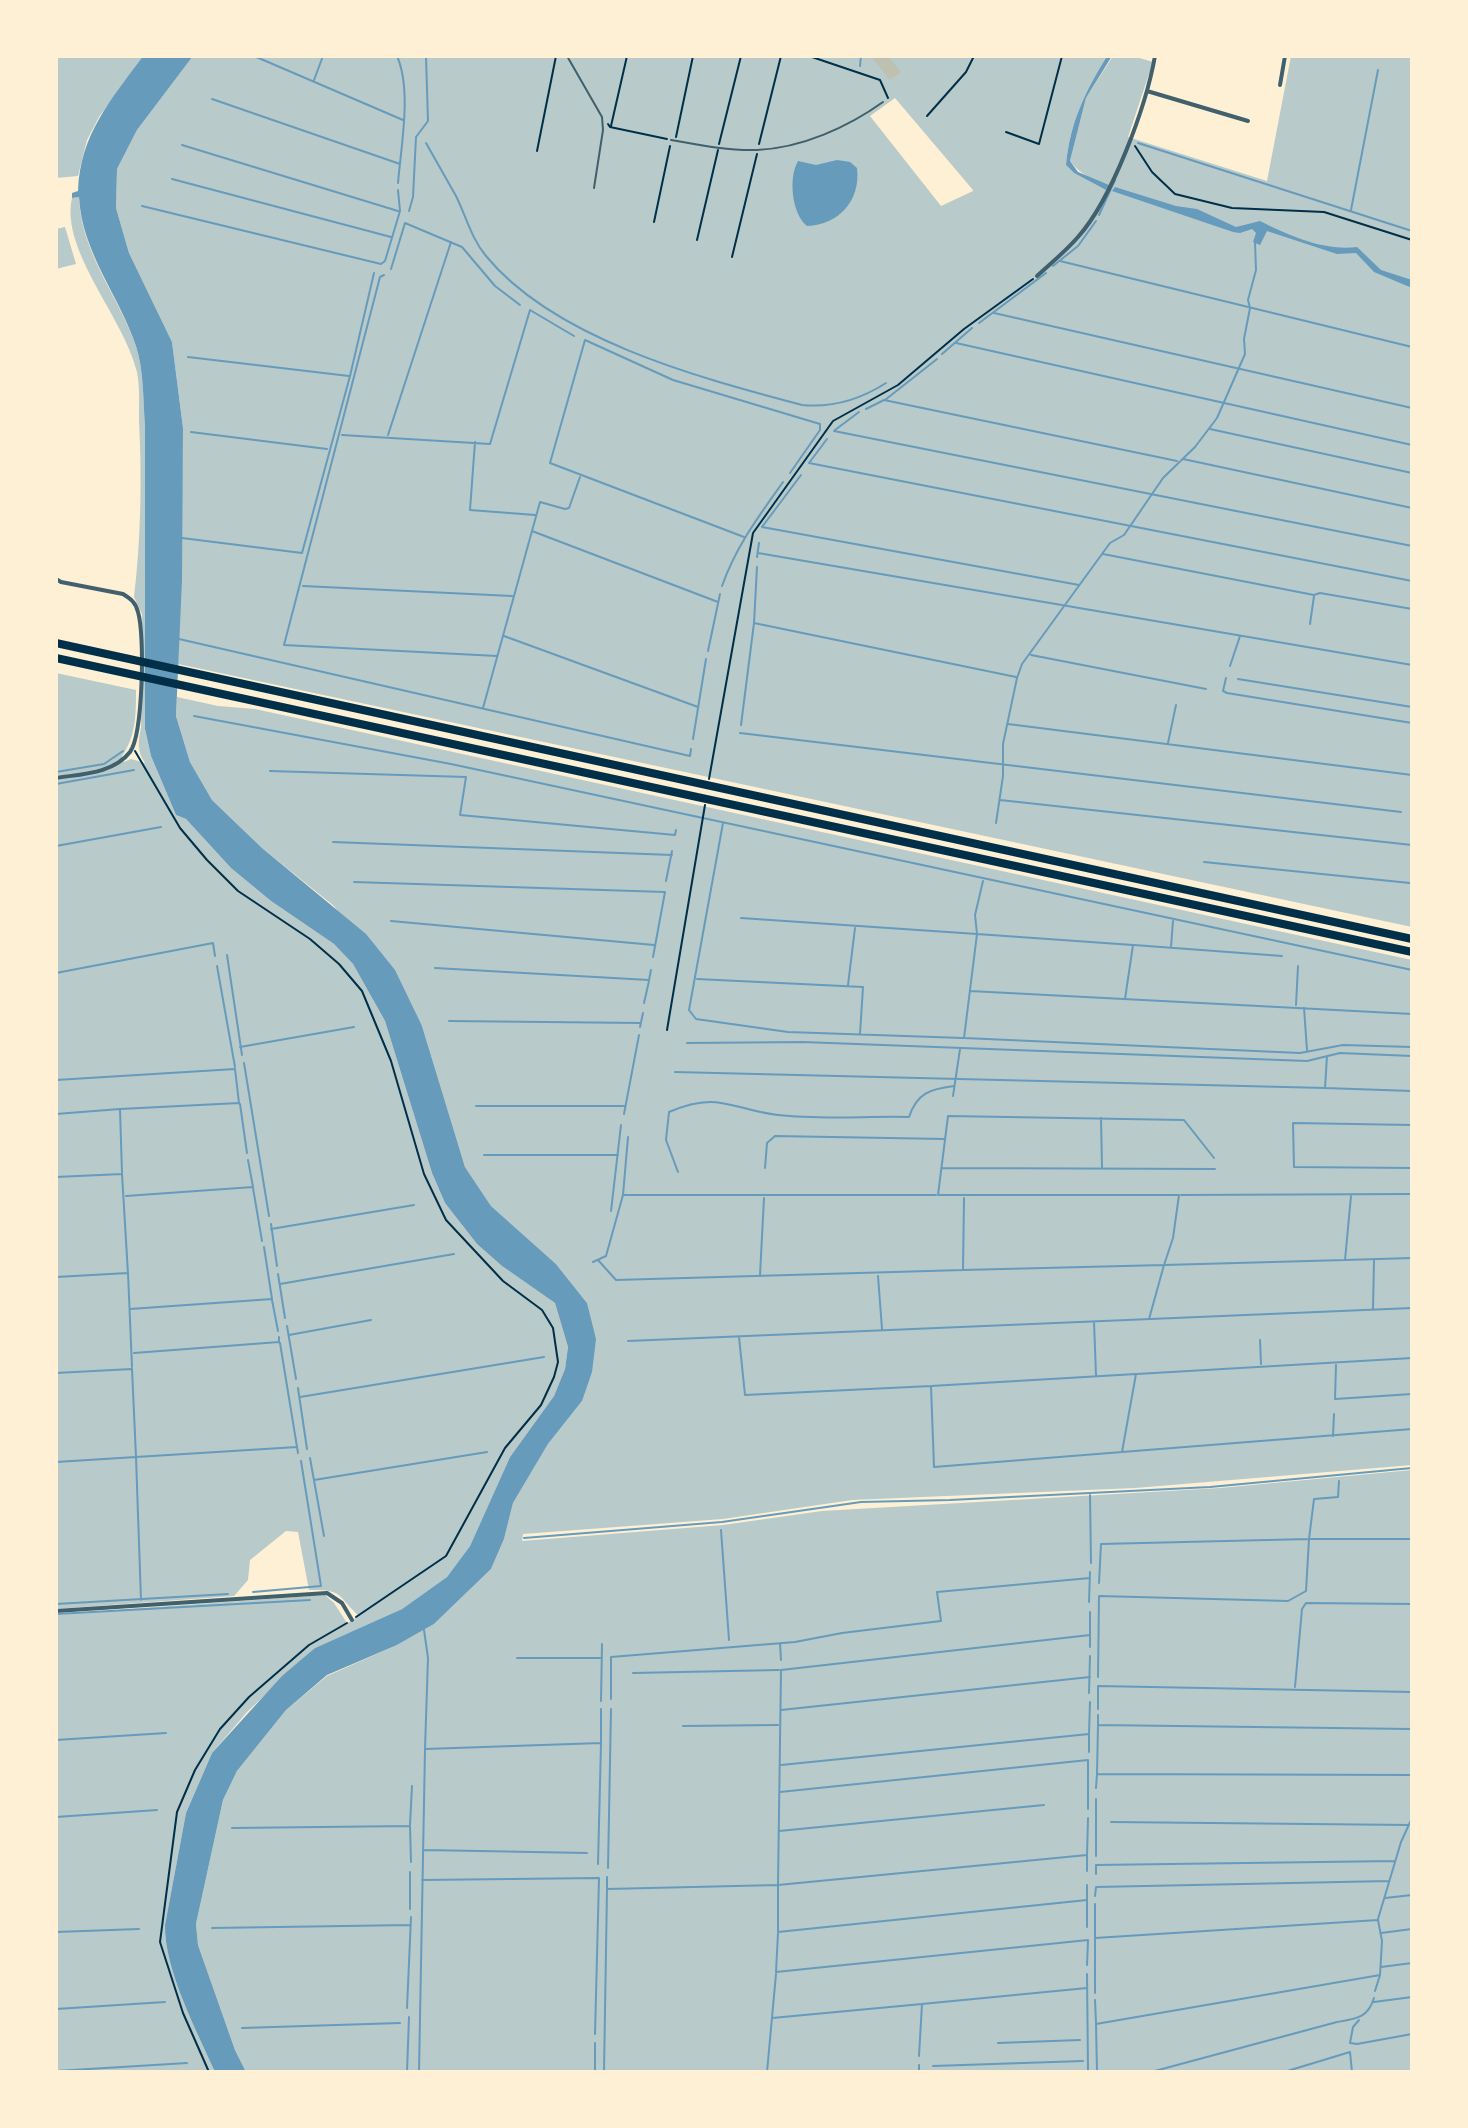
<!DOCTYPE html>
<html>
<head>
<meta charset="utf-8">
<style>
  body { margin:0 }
  #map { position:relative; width:1468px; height:2128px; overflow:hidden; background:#fdf0d5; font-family:"Fira Sans Condensed",sans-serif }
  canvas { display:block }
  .frame { position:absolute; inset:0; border:58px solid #fdf0d5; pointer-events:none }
</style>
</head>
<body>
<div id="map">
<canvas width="1468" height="2128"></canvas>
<div class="frame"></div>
</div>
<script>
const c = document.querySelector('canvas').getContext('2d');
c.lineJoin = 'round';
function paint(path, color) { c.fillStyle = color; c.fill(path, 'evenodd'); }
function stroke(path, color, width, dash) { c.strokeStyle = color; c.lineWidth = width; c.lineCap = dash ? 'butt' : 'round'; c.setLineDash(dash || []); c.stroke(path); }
const green = new Path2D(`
  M56 56H143L99 117 87 140 78 176 56 178Z
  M193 56H1107C1085 92 1070 122 1066 165L1074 173 1106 190C1094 178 1080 175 1070 161L1086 98 1113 56H1133L1153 62 1128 137 1267 181 1291 56H1412V927L178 664 183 428 172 342 129 253 116 208 117 169 137 130ZM895 98 973 190V191L941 206 870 116Z
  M79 197C81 253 118 295 136 346 144 371 143 400 145 426V729L151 756 176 815 186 819 231 868 271 901 334 944 353 964 385 1021 432 1173 445 1203 477 1244 502 1266 555 1303 568 1347 565 1369 554 1396 510 1457 470 1546 447 1577 402 1609 315 1648 247 1712 212 1753 186 1813 165 1925C164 1969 197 2032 215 2072H56V1614L325 1595 334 1603 347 1623 359 1616C337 1596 344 1589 309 1590L298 1532 286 1531 250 1560 248 1580 234 1596 56 1609V673L136 690C136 714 136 736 122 756L124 762 131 759 145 763C137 752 138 741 141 728L142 614 134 597C141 539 142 479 139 420 139 405 140 387 137 372 124 317 60 251 72 198Z
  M65 227 76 264 56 269V229Z
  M177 697 218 706 255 709 1412 960V1465L1135 1488 852 1500 723 1519 523 1534 522 1541 723 1525 822 1511 1220 1488 1412 1470V2072H246L235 2050 198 1945 196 1924 223 1800 237 1771 286 1710 327 1676 397 1645 434 1624 491 1569 504 1539 513 1503 548 1444 582 1401 587 1303 556 1264 491 1206 465 1167 422 1026 334 906 262 848 212 800 190 762 176 716Z`);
const water = new Path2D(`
  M143 56H193L137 130 117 169 116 208 129 253 172 342 183 428 182 580 176 716 190 762 212 800 262 848 366 934 395 970 422 1026 465 1167 491 1206 556 1264 587 1303 596 1339 592 1372 582 1401 548 1444 513 1503 504 1539 491 1569 434 1624 397 1645 327 1675 286 1710 237 1771 223 1800 196 1924 198 1945 235 2050 246 2072H215C197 2032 164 1969 165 1925L186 1813 212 1753 282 1676 315 1648 402 1609 447 1577 470 1546 510 1457 554 1396 565 1369 568 1347 555 1303 502 1266 477 1244 445 1203 432 1173 385 1021 353 964 334 944 271 901 231 868 186 819 176 815 151 756 145 729V426C143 400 144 371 136 346 119 295 82 253 79 197L72 198V193L78 191C80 134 111 100 143 56Z
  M1107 56H1112L1086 98 1070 161 1078 172 1109 185 1106 190 1074 173 1066 165C1070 122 1085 92 1107 56Z
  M837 160 850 162 857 168C861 200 839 225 807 226 792 214 788 178 798 161L816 165Z
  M1115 187 1176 206 1197 209 1236 227 1260 221C1290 236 1323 251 1357 247L1381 270 1412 280V288L1374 272 1356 253 1337 254 1267 231 1260 245 1253 242 1256 233 1252 229 1240 233 1233 232 1112 191Z`);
const stream = new Path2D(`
  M254 56 403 120
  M397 56C412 90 401 146 398 183
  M860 66 861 56
  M314 80 323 56
  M212 99 400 164
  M426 143C436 161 446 178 456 196 466 216 471 238 486 256 555 340 701 378 802 405 833 408 861 399 886 383
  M1138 143 1412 231
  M182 145 398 211
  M172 179 391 237
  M142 206 381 264 385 261 400 211 398 190
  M1351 210 1378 70
  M409 211 413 197 416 137 428 121 426 56
  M1099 215 1115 180
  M1060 261 1412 347
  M1053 266 1078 246 1096 221
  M391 269 405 223 462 247 495 286 520 305
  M384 275 380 277 284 645 497 656
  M994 313 1412 408
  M979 323 1046 273
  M956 343 1412 445
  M942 354 972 328
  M188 357 349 376
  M885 400 937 359
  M866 409 884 400 1177 461
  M1210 429 1412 473
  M835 430 859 412
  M834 431 1412 546
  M191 432 327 449
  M342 435 490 444 530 310 574 336
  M388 435 451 242
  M827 439 809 463 1412 581
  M475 442 470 510 535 515
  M1183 459 1412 508
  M801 475 762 527 1079 585
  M532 531 718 602
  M744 537 550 463 585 340 673 380 820 424V430L790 473
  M182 538 302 553 350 376 374 273
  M758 553 1412 665
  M1103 554 1314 595 1320 593 1412 609
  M757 557 759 543
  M303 586 512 596
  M722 586C736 546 759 516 783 482
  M754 623 1016 677
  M1310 624 1314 596
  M504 636 698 707
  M179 639 690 756 691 749
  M708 651 720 594
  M1031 655 1206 689
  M1230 666 1240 636
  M1226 678 1223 691 1227 693 1412 723
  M1238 679 1412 707
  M483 708 540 502 565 509 569 508 580 477
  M194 716 451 764 1412 970
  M1008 724 1412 775
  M741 725 754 623 757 567
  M740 733 1401 812
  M693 739 706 659
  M1168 743 1176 705
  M270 771 466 777 460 815 675 835 676 830
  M56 772 104 764 123 751
  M56 784 134 770
  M1000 800 1412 845
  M723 823 689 1010 696 1019 788 1032 963 1038
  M996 823 1003 776V744L1017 678 1022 664 1110 543 1124 535 1163 478 1195 447 1217 418 1245 354 1244 339 1250 308 1248 300 1256 270 1255 242
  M333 842 672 855
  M56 846 161 827
  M1204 862 1410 883
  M666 881 672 851
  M983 881 975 915 977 934 1133 945 1125 999
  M354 882 665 892 653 957
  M741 918 977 934 964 1038 1300 1053 1343 1045 1412 1047
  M391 921 654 945
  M1134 945 1282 956
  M1171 947 1173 921
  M227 955 242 1055
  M217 966 235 1067
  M435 968 649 980 651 970
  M56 973 213 943 215 956
  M697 979 863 987 860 1034
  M848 985 855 928
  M970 991 1412 1014
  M644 1003 649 981
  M1296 1005 1298 966
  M1304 1008 1307 1050
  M449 1021 641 1023
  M640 1027 643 1013
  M687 1043 803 1042 1307 1061 1340 1053 1412 1056
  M240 1047 354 1027
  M1327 1056 1325 1088 1412 1091
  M244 1063 269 1216
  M675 1072 1325 1088
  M56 1080 235 1069 239 1103 120 1109
  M953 1096 960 1049
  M240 1104 247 1153
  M476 1106H625
  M56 1114 120 1109 122 1173
  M624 1114 639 1035
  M1101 1118 1102 1167
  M1412 1125 1293 1123 1294 1167 1412 1168
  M484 1155H618
  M1214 1158 1184 1120 948 1116 938 1195H1179L1173 1238 1164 1265 1345 1260
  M765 1168 767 1143 775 1136 945 1139
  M942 1168 1215 1169
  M678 1172 666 1140 669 1112C719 1090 732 1110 778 1115 821 1120 866 1116 909 1117 917 1093 930 1089 954 1086
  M56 1177 122 1174 128 1274
  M253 1188 262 1241
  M623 1195H936
  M1181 1195 1412 1194
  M126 1196 253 1187 248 1160
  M1351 1196 1345 1260 1412 1258
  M611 1211 621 1125
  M271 1224 277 1266
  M271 1229 414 1205
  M598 1260 616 1280 963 1270 964 1198
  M593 1262 606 1256 623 1195 628 1137
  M963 1270 1164 1265 1149 1319
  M278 1274 285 1318
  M760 1275 764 1198
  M878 1276 882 1329
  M56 1277 128 1273 132 1367
  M280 1284 454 1254
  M272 1300 278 1331
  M130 1309 272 1299 264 1247
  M1373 1309 1374 1260
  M1094 1322 1096 1375
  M287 1326 296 1379
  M289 1335 371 1320
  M739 1337 745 1395 931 1386 934 1467 1122 1452 1136 1374 931 1386
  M1260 1340 1261 1364
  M628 1341 1412 1308
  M280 1343 298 1453
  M134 1353 279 1342V1337
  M1336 1365 1335 1399 1412 1394
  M56 1373 132 1369 136 1457 297 1447
  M1137 1374 1412 1358
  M298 1388 307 1449
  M300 1397 544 1357
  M1333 1436 1334 1414
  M1122 1452 1412 1429
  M310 1458 324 1536
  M56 1462 136 1457 141 1600
  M314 1480 487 1452
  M1339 1481 1338 1497 1314 1499 1309 1539H1412
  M1090 1495 1091 1563
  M721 1530 729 1640
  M524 1538 722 1522 861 1502 950 1500 1210 1487 1412 1468
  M253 1592 321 1586 301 1461
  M1089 1602 1090 1572
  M56 1604 228 1594
  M1090 1612V1647
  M56 1614 310 1600
  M424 1630 428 1658 425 1749 601 1743V1709
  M780 1643 781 1660
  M517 1658H602
  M633 1673 779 1670
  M1098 1677 1099 1596 1288 1601 1306 1591 1309 1539 1101 1544 1099 1583
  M1295 1687 1302 1609 1306 1603 1412 1604
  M1089 1693 1090 1656
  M611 1699V1657L795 1642 842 1633 941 1621 937 1592 1090 1578
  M601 1701 602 1644
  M1098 1709V1686L1412 1692
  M781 1710 1090 1677
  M1098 1715V1725
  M683 1726 778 1725
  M56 1740 166 1733
  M1089 1752V1734
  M781 1765 1089 1734 1090 1702
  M1097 1774 1098 1725 1412 1729
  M1096 1788 1097 1774 1412 1775
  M780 1792 1088 1760V1809
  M56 1817 157 1810
  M1111 1822 1409 1825
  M410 1825 412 1786
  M232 1828 410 1826 411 1862
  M779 1831 1044 1805
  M424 1850 587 1853
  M1096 1856V1799
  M598 1864 601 1744
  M608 1868 611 1709
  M1087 1871V1856
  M1096 1874V1865L1395 1861
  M607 1877V1889L778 1885 781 1670 1090 1635
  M422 1880 599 1878 595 2034
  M1095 1896 1096 1887 1389 1881
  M1385 1898 1412 1895
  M1087 1900 778 1932V1885L1087 1855 1088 1818
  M410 1909V1872
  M1378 1919 1401 1842 1412 1818
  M1087 1927V1885
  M212 1928 410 1925
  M56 1932 139 1929
  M778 1933 776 1972 1088 1940 1087 1965
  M1381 1933 1412 1929
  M1095 1938V1904
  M1381 1967 1412 1963
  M1087 1974 1088 2072
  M1095 1993V1938L1378 1920 1382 1941 1380 1975
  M1095 2000 1096 2023
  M1374 2002 1412 1997
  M407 2008 411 1917
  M56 2009 165 2002
  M772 2018 922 2004
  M1359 2020 1353 2027 1350 2043 1357 2044 1412 2034
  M242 2028 400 2023
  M998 2043 1080 2040
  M919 2056 922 2004 1087 1988
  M933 2066 1083 2061
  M56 2071 187 2063
  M407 2072 409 2017
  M419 2072 425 1749
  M595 2072V2043
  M604 2072 607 1889
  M767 2072 776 1974
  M919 2072V2065
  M1097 2072 1096 2024 1380 1975 1375 1991
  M1151 2072 1337 2022C1356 2019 1368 2018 1374 1998
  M1284 2072 1350 2052 1352 2072`);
const building = new Path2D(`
  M877 56H888L901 72 890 80 873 59Z`);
const path = new Path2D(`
  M809 56 880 80 888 98
  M927 116 966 72 974 56
  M608 124 610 127 667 139
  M611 126 627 56
  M1006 132 1039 144 1062 56
  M676 137 693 56
  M719 144 741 56
  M759 144 781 56
  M1135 146 1152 172 1175 194 1232 208 1324 212 1412 240
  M537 151 556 56
  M654 222 670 146
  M697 240 718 150
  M732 257 757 154
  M135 751 180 828 207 860 238 891 310 939 339 964 362 991 391 1061 424 1174 446 1220 503 1281 542 1310 553 1328 558 1362 554 1377 541 1405 505 1448 446 1556 356 1617
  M709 779 753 533 833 421 898 385 964 329 1033 279
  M667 1030 705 805
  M209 2072 183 2013 160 1942 177 1812 195 1770 220 1729 249 1697 309 1645 347 1623`);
const service = new Path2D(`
  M567 56 602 117 603 130 594 188
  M671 140C699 145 729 151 757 150 802 148 848 127 883 102`);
const minor = new Path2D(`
  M1280 85 1285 56
  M1147 91 1248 121
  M1037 276C1051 263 1066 251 1078 237 1112 199 1146 107 1155 56
  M56 579 61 582 123 594C131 599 136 603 138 612 145 635 143 734 130 752 113 774 80 774 56 778
  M56 1611 327 1593 342 1603 352 1620`);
const motorway = new Path2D(`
  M56 643 1412 939
  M56 658 1412 952`);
paint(green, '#b9caca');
paint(water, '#669bbc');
stroke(stream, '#669bbc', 2);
paint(building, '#bec0b2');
stroke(path, '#003049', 2);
stroke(service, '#3f606c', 2);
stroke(minor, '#3f606c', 4);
stroke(motorway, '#003049', 8);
</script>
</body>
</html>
